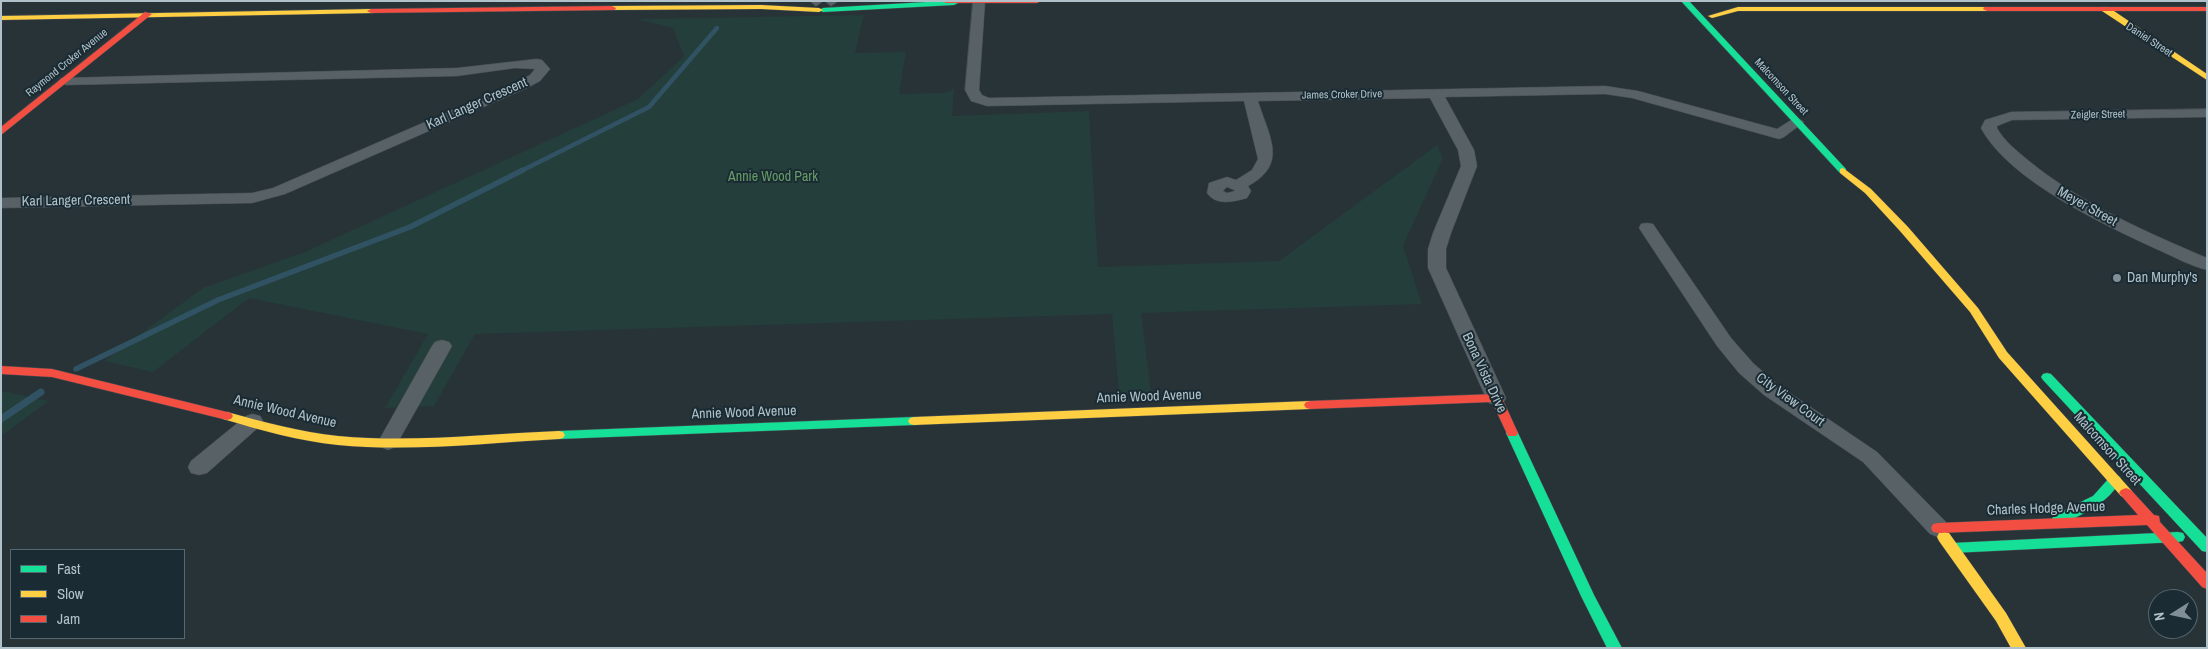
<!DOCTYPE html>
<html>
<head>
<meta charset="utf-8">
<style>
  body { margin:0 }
  #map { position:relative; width:2208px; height:649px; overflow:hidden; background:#283338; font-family:"Archivo Narrow",sans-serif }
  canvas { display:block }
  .frame { position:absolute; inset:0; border:2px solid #b0c1ca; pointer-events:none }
  .legend { position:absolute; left:10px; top:549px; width:175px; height:90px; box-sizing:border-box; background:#1a2b33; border:1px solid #56676f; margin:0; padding:6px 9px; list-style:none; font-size:15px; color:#b0c1ca }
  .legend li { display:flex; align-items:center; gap:10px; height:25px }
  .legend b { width:25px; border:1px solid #56676f }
  .north { position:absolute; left:2148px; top:589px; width:50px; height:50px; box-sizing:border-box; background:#1a2b33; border:1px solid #56676f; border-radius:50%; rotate:260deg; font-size:14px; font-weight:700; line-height:20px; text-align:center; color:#b0c1ca }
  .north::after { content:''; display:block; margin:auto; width:18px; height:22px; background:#808f97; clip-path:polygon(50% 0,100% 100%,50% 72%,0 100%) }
</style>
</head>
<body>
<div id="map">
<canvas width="2208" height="649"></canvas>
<div class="frame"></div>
<ul class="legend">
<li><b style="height:6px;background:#16e098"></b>Fast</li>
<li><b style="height:6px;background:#ffcf43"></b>Slow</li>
<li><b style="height:6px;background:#f24e42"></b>Jam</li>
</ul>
<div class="north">N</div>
</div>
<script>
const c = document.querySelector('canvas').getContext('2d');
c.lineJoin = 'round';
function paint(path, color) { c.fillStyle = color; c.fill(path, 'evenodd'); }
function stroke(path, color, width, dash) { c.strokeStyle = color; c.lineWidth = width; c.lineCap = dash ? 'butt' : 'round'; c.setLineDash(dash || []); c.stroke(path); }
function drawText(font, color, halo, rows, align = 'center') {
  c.font = font + ' "Archivo Narrow",sans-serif'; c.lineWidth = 4; c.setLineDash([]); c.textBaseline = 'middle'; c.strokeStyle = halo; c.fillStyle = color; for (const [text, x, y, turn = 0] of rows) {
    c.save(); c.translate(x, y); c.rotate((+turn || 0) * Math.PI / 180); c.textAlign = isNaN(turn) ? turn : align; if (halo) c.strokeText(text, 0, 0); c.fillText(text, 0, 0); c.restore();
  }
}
const green = new Path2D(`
  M864 15 855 53 906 52 899 94 945 93 954 89 952 116 1089 111 1098 267 1279 261 1437 145 1443 158 1403 246 1422 304 1141 313 1151 393 1119 394 1112 314 475 334 434 406 385 408 428 334 249 298 153 372 104 361 203 288 305 252 638 99 684 56 673 28 637 19Z
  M1 392H8L49 401 1 436Z`);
const streamFar2 = new Path2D(`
  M521 171 649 107 717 28`);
const streamFar1 = new Path2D(`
  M76 369 218 300 410 227 523 170`);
const stream = new Path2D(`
  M1 419 41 392`);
const street = new Path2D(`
  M810 1H822V2L816 6Z
  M825 1H837V2L831 6Z
  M973 1 985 2 979 90 982 95 989 98 1605 86 1638 91 1777 129 1796 117 1804 122 1784 137 1779 139 1632 98 1605 94 1445 97 1474 150 1477 166 1451 233 1446 249V268L1506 398 1503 403 1496 405 1489 403 1486 398 1428 268V249L1433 233 1461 166 1458 150 1430 98 1258 101C1269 137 1289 164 1248 186L1251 191 1247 198C1233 202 1216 206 1207 193L1209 183 1227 177 1236 180 1252 170 1258 159 1244 101 987 106 971 101 965 90ZM1227 187 1234 190 1235 191 1227 193 1223 191Z
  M537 59 542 60 550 69 540 81 527 88 285 194 252 203 1 208V198L252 193 273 188 517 82 530 75 535 69 515 68 457 76 66 85 59 81 61 78 457 68Z
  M2207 109V117L2012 120 1997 126V128C2004 141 2017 151 2029 161 2082 204 2144 231 2207 258V270C2191 266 2176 258 2161 251 2108 227 2009 181 1981 128L1985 120 2011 112Z
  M1647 223 1653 224 1731 338 1753 363 1778 385 1877 452 1946 522 1949 528 1946 534 1938 537 1930 534 1863 462 1764 395 1739 373 1717 346 1639 228 1641 224Z
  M442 340 449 342 452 346 398 442 395 447 388 450 381 447 378 442 432 346 435 342Z
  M253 414 260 416 263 421 260 426 207 473 199 475 191 473 188 467 191 461 246 416Z`);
const fast = new Path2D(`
  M944 1H956L958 3 954 5 823 12 819 10 823 8Z
  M1681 1H1689L1846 169V173H1840Z
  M2047 373 2051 374 2207 538V552L2202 551 2043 380 2041 377 2043 374Z
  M914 417 918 418 920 421 918 424 914 425 559 439 555 438 553 435 555 432 559 431Z
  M1512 429 1516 430 1518 433 1594 595 1622 648H1607L1581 596 1506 433 1508 430Z
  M2115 475 2120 477 2121 480C2108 503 2087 512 2064 523L2059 524 2054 523 2052 519 2054 515 2093 496 2110 477Z
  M2178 532 2183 533 2185 537 2183 541 2178 542 1952 553 1947 552 1945 548 1947 544 1952 543Z`);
const slow = new Path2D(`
  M761 5 819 8 823 10 819 12 761 9 612 10 608 8 612 6Z
  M1738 7H1987L1991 9 1987 11H1738L1712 18 1708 16Z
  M2102 7H2108L2207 74V80L2102 11Z
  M371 9 375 11 374 13 1 20V16Z
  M1843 168 1871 189 1908 227 1978 308 2007 352 2131 490 2133 493 2131 496 2126 498 2121 496 1999 358 1970 312 1900 231 1865 193 1840 173V169Z
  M1310 401 1314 402 1316 405 1314 408 1310 409 914 425 910 424 908 421 910 418 914 417Z
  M227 412C264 422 300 432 338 436 412 443 486 434 559 431L563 432 565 435 563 438 559 439C486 443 411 452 338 445 299 441 260 430 223 419L221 416 223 413Z
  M1944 532 1949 533 2006 613 2026 648H2011L1996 621 1939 541 1937 537 1939 533Z`);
const jam = new Path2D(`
  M942 1H1041L1037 3H946Z
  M612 6 616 8 615 10 371 13 367 11 371 9Z
  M1984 7H2207V11H1987L1983 9Z
  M145 12 152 14 1 135V127Z
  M1 366 52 369 227 412 231 413 233 416 231 419 227 420 52 377 1 374Z
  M1496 394 1500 395 1502 398 1518 433 1516 436H1508L1492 402 1310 409 1306 408 1304 405 1306 402 1310 401Z
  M2126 488 2131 490 2154 515 2159 516 2160 522 2207 573V589L2202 587 2147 525 1938 533 1933 532 1931 528 1933 524 1938 523 2138 515 2119 493 2121 490Z`);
const markers = [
  [2117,278,5,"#808f97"]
];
const farStreetnames = [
  ["Daniel Street",2149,40,33],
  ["Raymond Croker Avenue",67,63,-39],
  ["Malcomson Street",1781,87,47],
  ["James Croker Drive",1342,95,-1],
  ["Zeigler Street",2098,115,-1]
];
const streetNames = [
  ["Karl Langer Crescent",477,104,-24],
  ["Karl Langer Crescent",76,201,-1],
  ["Meyer Street",2087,207,29],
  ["Bona Vista Drive",1484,373,65],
  ["Annie Wood Avenue",1149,397,-2],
  ["City View Court",1790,400,36],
  ["Annie Wood Avenue",285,412,13],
  ["Annie Wood Avenue",744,413,-2],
  ["Malcomson Street",2107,449,48],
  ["Charles Hodge Avenue",2046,509,-2]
];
const parkNames = [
  ["Annie Wood Park",773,177]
];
const poiNames = [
  ["Dan Murphy's",2127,278]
];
paint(green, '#243e3b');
stroke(streamFar2, '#305262', 4.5);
stroke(streamFar1, '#305262', 5.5);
stroke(stream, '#305262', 7);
stroke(street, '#464e52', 1);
stroke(fast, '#464e52', 1);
stroke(slow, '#464e52', 1);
stroke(jam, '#464e52', 1);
paint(street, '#586166');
paint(fast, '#16e098');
paint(slow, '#ffcf43');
paint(jam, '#f24e42');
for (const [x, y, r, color] of markers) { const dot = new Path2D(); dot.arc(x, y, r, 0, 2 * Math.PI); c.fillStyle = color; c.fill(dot); stroke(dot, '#1a2b33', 2); }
drawText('11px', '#b0c1ca', '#1a2b33', farStreetnames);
drawText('14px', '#b0c1ca', '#1a2b33', streetNames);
drawText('14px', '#679d65', '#1a2b33', parkNames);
drawText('14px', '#b0c1ca', '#1a2b33', poiNames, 'left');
</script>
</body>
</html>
